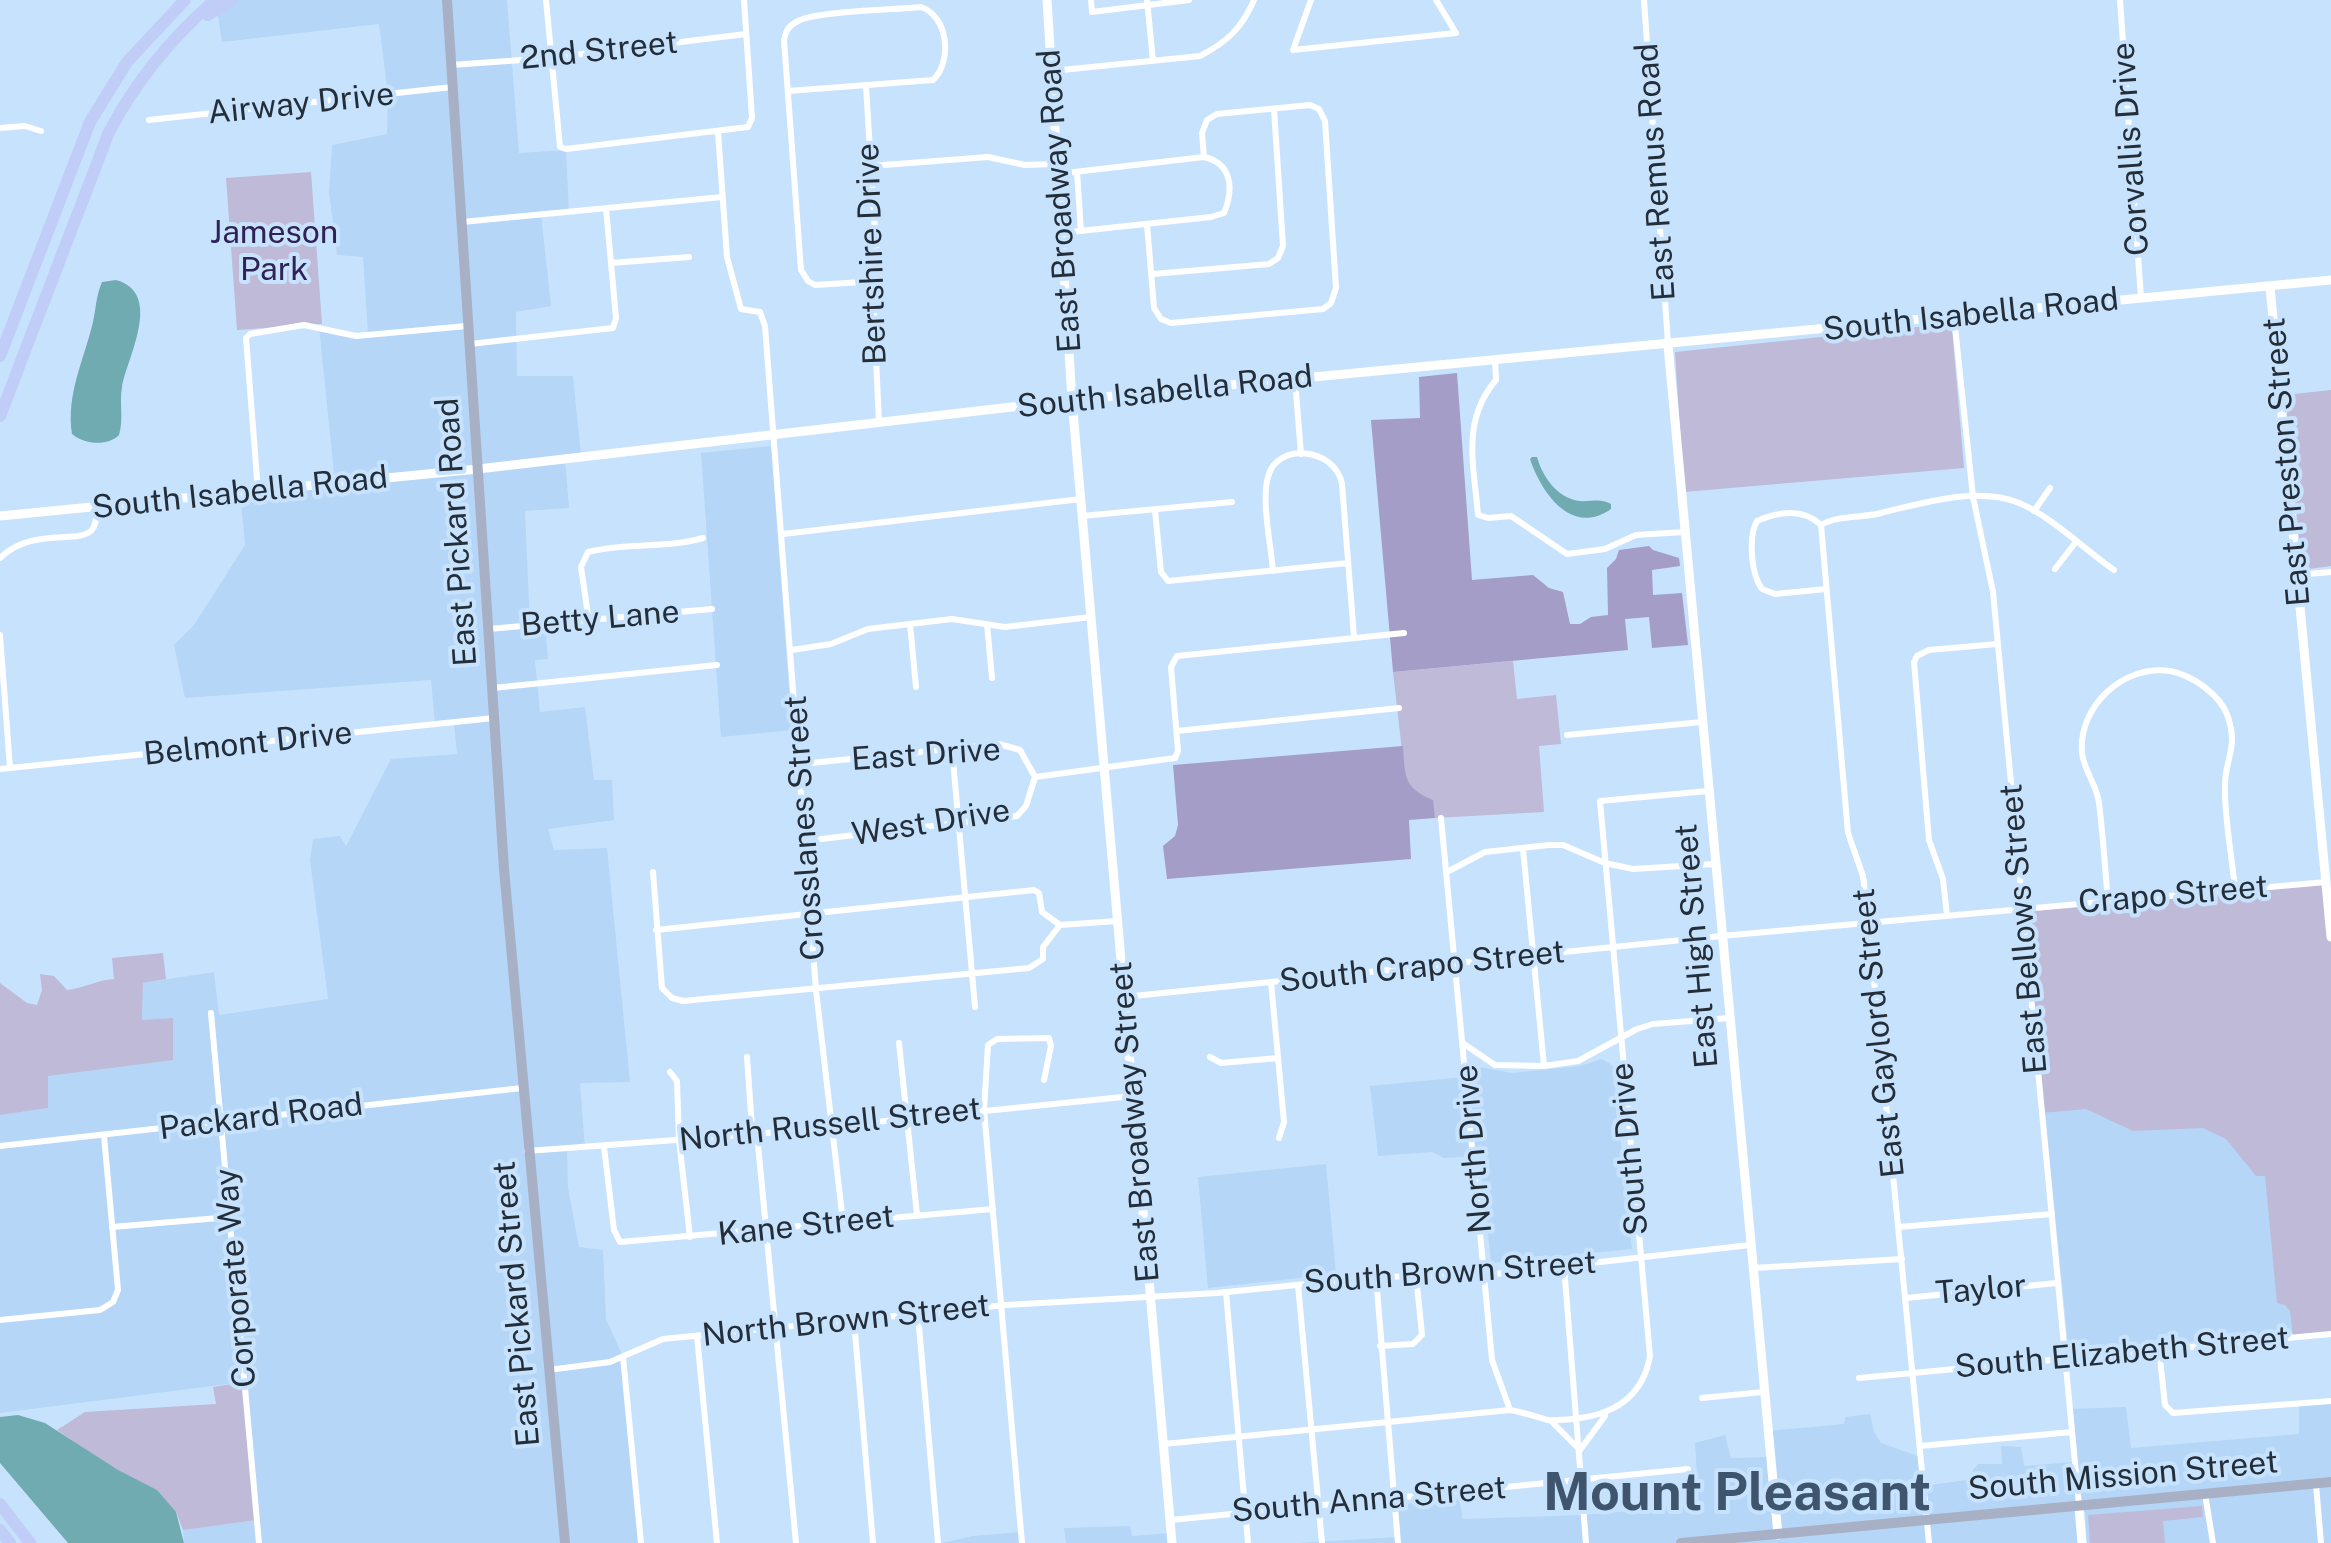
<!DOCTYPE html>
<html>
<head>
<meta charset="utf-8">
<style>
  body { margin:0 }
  canvas { display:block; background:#c7e2fd }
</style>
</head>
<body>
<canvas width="2331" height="1543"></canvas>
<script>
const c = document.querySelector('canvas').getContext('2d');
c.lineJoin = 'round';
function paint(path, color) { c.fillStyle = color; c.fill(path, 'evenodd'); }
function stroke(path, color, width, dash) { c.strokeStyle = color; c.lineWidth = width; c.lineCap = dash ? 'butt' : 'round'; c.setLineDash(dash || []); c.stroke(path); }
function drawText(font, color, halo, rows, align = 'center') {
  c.font = font + ' "Public Sans",sans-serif'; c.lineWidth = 8; c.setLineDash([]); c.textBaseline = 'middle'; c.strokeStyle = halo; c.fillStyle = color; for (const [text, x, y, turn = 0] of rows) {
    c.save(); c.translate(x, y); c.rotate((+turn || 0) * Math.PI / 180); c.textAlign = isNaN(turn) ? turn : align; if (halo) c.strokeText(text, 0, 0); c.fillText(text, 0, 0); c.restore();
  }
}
const built = new Path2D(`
  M235 0H507L519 153 566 150 569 212 541 215 551 306 516 312 517 376H573L581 456 565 459 569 508 525 511 530 625H545L548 659 535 660 540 712 585 707 594 780H612L614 820 548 829 554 850 607 848 630 1082 580 1083 585 1148H567L568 1188 579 1247 603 1250 606 1319 623 1357 641 1543H184L183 1530 257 1520 244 1382 0 1413V1115L47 1108V1076L173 1018 142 1021 143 983 214 972 219 1015 328 999 310 860 313 839 340 836 346 846 391 759 457 754 454 722 435 724 431 680 185 698 174 645 194 625 245 545 240 493 335 483 319 327 343 334H368L363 257 337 255 329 192 332 145 387 134 388 94 379 24 222 42 217 9Z
  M771 446 792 730 721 737 701 453Z
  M2025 914 2331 1035V1328L2069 1354Z
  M1602 1059 1613 1066 1632 1249 1491 1263 1480 1156 1444 1158 1432 1152 1378 1156 1370 1086 1474 1076 1473 1070 1479 1067 1512 1073 1580 1066Z
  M1326 1164 1336 1274 1208 1288 1198 1177Z
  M2331 1401V1543H2087L2085 1512H2080L2082 1543H1298L1397 1537 1394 1505 1459 1499 1463 1519 1583 1515 1699 1505 1695 1443 1725 1435 1731 1458 1770 1457 1768 1431 1844 1424 1845 1417 1870 1414 1874 1432 1881 1443 1921 1457 1924 1486 1973 1479V1470L1978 1464H2002L2001 1446 2021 1447 2024 1466 2074 1462 2070 1409 2126 1407 2131 1448 2299 1434V1404Z
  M1130 1526 1132 1536 1172 1533V1543H1066L1064 1528Z
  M1021 1532 1022 1543H942L973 1536Z`);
const green = new Path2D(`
  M311 172 322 324 237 330 226 178Z
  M1947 324 1952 328 1964 468 1684 492 1675 352Z
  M2331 390V566L2302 570 2285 395Z
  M1513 661 1517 699 1556 695 1561 744 1539 746 1544 812 1435 818 1432 800 1416 793 1405 777 1393 672Z
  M2326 882 2331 937V1334L2293 1337 2290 1311 2285 1305 2277 1303 2265 1176H2256L2226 1139 2203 1128 2133 1131 2086 1109 2041 1113 2021 909Z
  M163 953 166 979 143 983 142 1020 173 1018V1060L48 1076V1108L0 1115V983L27 1003 37 1005 42 990 40 974 54 976 67 990C84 988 97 980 114 979L112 958Z
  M244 1382 257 1520 183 1530 176 1512 57 1430 85 1412 216 1404 213 1387Z
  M2202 1506 2203 1517 2163 1521 2165 1543H2090L2088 1515Z`);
const forest = new Path2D(`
  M1457 373 1472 580 1533 575 1549 588 1563 592 1570 624H1580L1591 617 1608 615 1607 568 1616 559 1619 550 1649 546 1653 550 1679 558 1680 566 1652 570 1653 595 1682 593 1688 645 1652 648 1649 617 1625 619 1628 650 1393 672 1371 420 1420 418 1419 377Z
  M1403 746C1405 775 1403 788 1433 800L1435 818 1409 820 1411 859 1167 879 1163 846 1175 836 1178 825 1173 765Z`);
const water = new Path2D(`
  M116 280C164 293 127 358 122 387 119 403 124 419 119 435 107 447 84 444 72 434 66 394 84 360 93 322 96 308 96 296 102 282Z
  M1532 457H1537C1542 476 1558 499 1580 501 1592 502 1600 498 1611 504V509C1571 537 1541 492 1530 459Z
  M18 1415 45 1423 118 1470 157 1490 176 1512 184 1543H68L0 1463V1417Z`);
const street = new Path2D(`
  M546 0 560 147 566 149 748 127 752 118 744 0
  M1091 0 1092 12 1189 0
  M1147 0 1153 61
  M1311 0 1293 50 1456 33 1436 0
  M1644 0 1668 343
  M2120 0 2141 298
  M451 65 550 58 746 34
  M1052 71 1200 56C1227 42 1242 28 1254 0
  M866 86 878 281 874 316 879 422
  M788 91 933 80C953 61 948 16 921 7 894 10 817 11 798 21 788 26 786 31 784 40L801 270 808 281 815 285 878 281
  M149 120 452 87
  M0 128 25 126 41 131
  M718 132 727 257 741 309 760 312 765 326 816 990 843 1222
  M871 166 988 157 1025 165 1056 164
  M1077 172 1081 231
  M1057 174 1204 157C1232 163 1234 189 1224 213L1211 217 1061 233
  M462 222 722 197
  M1147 224 1154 308 1161 319 1171 323 1323 309 1331 303 1336 288 1325 121 1319 109 1310 105 1217 114 1207 120 1202 133 1204 157
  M611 263 689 257
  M1153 274 1269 264 1278 258 1283 246 1274 109
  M1954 317 1973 497 1993 592 2079 1505
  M470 344 613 328 616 318 606 208
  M1495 360 1496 380C1461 421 1474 465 1478 515L1488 518 1511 516 1567 554 1605 549 1636 535 1684 532
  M1295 380 1301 454
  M258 491 246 338 250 334 304 325 356 336 467 326
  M1155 510 1161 572 1168 581 1348 563
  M2034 511 2050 488
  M1082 516 1232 502
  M1821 525 1848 833 1863 876 1866 899 1929 1543
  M1821 525C1837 515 1863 518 1881 513 1922 503 1978 486 2019 503 2051 516 2085 550 2114 570
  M1821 525C1803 508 1778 512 1757 521 1748 537 1751 574 1762 589L1775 594 1826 589
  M783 534 1081 499
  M0 558C32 527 76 544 91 531 97 525 96 516 97 508
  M2055 569 2075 543
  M1273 571C1271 545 1261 501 1268 477 1276 442 1335 447 1342 484L1354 637
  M2297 575 2331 572
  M589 622 581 567 588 552C626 542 665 549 703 538
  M910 624 916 687
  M987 624 992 678
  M489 629 712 609
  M0 635 10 768
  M792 650 831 644 868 629 952 619 1005 627 1091 617
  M493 688 717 665
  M1177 731 1399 708
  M1567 735 1702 722
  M952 749 975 1007
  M801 764 999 744 1020 750 1035 777
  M0 769 494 718
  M1035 777 1175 758 1178 751 1171 667 1177 656 1404 633
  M1441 818 1492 1360 1510 1410C1523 1412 1536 1417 1548 1420 1558 1421 1570 1419 1580 1418 1617 1413 1643 1395 1650 1356L1600 801 1708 791
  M804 841 1017 816 1026 806 1035 777
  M1523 849 1544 1066
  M653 872 662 988 672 998 683 1001 1029 968 1043 959V947L1060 925
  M1447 872 1485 852 1549 845H1563L1605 863 1633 869 1715 864
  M2108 901C2105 868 2103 835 2099 803 2097 785 2084 771 2082 753 2078 706 2124 664 2170 671 2192 675 2221 695 2228 717 2238 748 2226 756 2225 784 2224 818 2232 855 2235 890
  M1947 916 1943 879 1929 840 1914 662 1917 656 1929 650 1997 644
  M1060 925 1117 921
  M656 930 1034 890 1039 893 1042 912 1060 925
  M1271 982 1284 1122 1279 1138
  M1124 997 1721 936 2326 882
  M211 1013 259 1543
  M899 1043 917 1215
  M1464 1044 1495 1065 1544 1066 1578 1061 1637 1029 1653 1024 1729 1018
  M747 1057 752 1128 757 1134 796 1543
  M1210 1057 1221 1063 1278 1058
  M670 1072 677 1081 679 1140 690 1237
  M0 1146 522 1088
  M604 1147 614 1230 620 1242 993 1209
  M527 1151 757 1134 1133 1096
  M112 1227 231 1217
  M1899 1227 2052 1214
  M1564 1266 1586 1543
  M1754 1268 1902 1259
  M1376 1277 1398 1543
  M1298 1285 1322 1543
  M1226 1292 1248 1543
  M1906 1298 2057 1283
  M918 1315 938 1543
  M0 1320 100 1310 113 1302 118 1290 104 1136
  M854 1321 873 1543
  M697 1336 717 1543
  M1380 1346 1413 1344 1422 1335 1416 1275
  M2159 1349 2165 1405 2173 1413 2331 1401
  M623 1357 641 1543
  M548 1370 610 1362 663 1339 1006 1305 1217 1293 1376 1277 1486 1275 1750 1245
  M1859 1378 2331 1334
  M1702 1398 1763 1392
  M1551 1421 1580 1450 1605 1416
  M1164 1444 1510 1410
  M1920 1446 2072 1432
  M2316 1485 2321 1543
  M2205 1494 2213 1543
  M1171 1520 1688 1469
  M1022 1543 984 1110 988 1045 997 1039 1049 1038 1051 1046 1044 1080`);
const secondary = new Path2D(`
  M1047 0 1072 400 1172 1543
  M2270 287 2331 937
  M1668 345 1778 1535
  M0 516 478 469 1072 400 2331 280
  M2079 1507 2082 1543`);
const primary = new Path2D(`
  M447 0 504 869 565 1543
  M1681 1543 2331 1482`);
const highway = new Path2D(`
  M208 15 232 0
  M0 356 90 122 127 62 185 0
  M0 416 109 132C136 81 171 38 215 0
  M0 1504 30 1543
  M0 1530 10 1543`);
const streetNames = [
  ["2nd Street",599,51,-6],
  ["Airway Drive",301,104,-6],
  ["Corvallis Drive",2131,149,-94],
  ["East Remus Road",1656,172,-94],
  ["East Broadway Road",1060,201,-94],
  ["Bertshire Drive",872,254,-92],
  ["South Isabella Road",1971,315,-6],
  ["South Isabella Road",1165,392,-6],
  ["East Preston Street",2287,462,-95],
  ["South Isabella Road",240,493,-6],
  ["East Pickard Road",457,532,-94],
  ["Betty Lane",600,619,-5],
  ["Belmont Drive",248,744,-6],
  ["East Drive",926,755,-4],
  ["West Drive",931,823,-9],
  ["Crosslanes Street",805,828,-94],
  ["Crapo Street",2173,895,-5],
  ["East Bellows Street",2024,929,-95],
  ["East High Street",1697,946,-95],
  ["South Crapo Street",1422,967,-6],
  ["East Gaylord Street",1879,1033,-96],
  ["Packard Road",261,1117,-7],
  ["East Broadway Street",1135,1122,-95],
  ["North Russell Street",830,1125,-6],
  ["North Drive",1474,1149,-95],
  ["South Drive",1630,1149,-95],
  ["Kane Street",806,1226,-6],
  ["South Brown Street",1450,1273,-4],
  ["Corporate Way",236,1278,-95],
  ["Taylor",1981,1290,-5],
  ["East Pickard Street",517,1304,-95],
  ["North Brown Street",846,1321,-6],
  ["South Elizabeth Street",2122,1353,-5],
  ["South Mission Street",2123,1476,-5],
  ["South Anna Street",1369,1500,-5]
];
const parkNames = [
  ["Jameson",274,233],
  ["Park",274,270]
];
const townNames = [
  ["Mount Pleasant",1737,1494]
];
paint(built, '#b6d6f7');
paint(green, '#bfbad8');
paint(forest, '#a49dc7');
paint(water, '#71abb2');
stroke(street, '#fff', 6);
stroke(secondary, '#fff', 9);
stroke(primary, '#a7b0c4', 10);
stroke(highway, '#c0cef7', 12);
drawText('32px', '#242e39', '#c7e2fd', streetNames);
drawText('32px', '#302256', '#c7e2fd', parkNames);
drawText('bold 52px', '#3e556d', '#c7e2fd', townNames);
</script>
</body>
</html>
